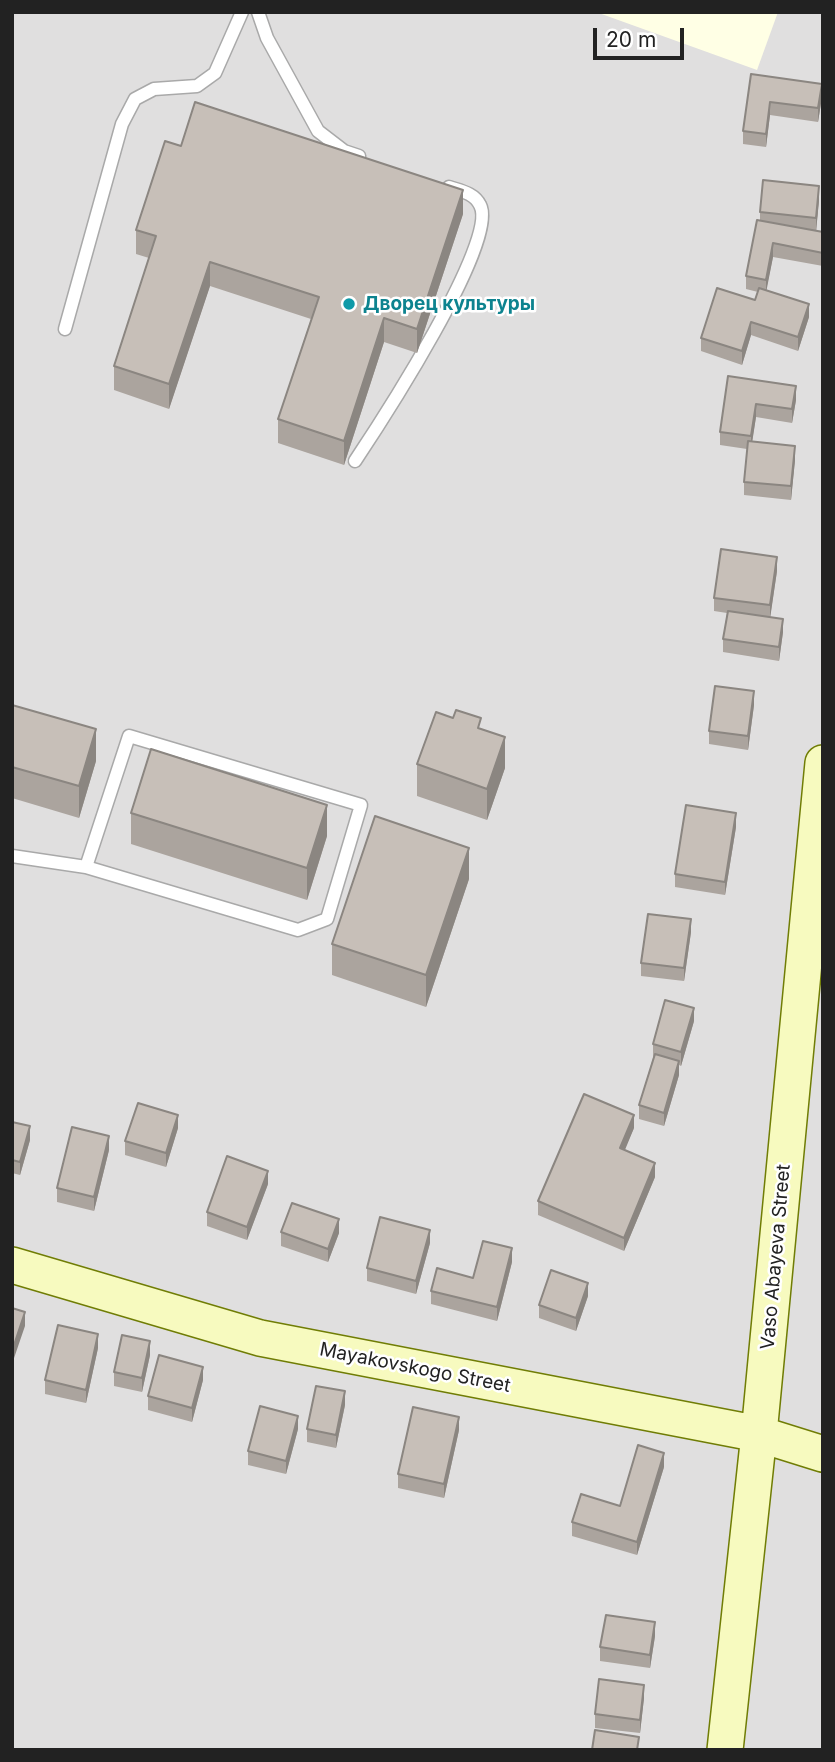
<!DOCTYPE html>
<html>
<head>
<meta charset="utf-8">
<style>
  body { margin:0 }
  #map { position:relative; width:835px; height:1762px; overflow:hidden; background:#f2efe9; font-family:Inter,sans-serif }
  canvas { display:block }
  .frame { position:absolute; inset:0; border:14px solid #222; pointer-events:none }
  .scale { position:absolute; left:593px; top:28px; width:91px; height:32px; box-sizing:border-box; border:4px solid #222; border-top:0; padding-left:9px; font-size:21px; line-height:24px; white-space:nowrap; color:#222; -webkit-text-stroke:5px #fff; paint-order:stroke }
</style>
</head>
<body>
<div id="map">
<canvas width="835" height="1762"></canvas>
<div class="frame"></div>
<div class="scale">20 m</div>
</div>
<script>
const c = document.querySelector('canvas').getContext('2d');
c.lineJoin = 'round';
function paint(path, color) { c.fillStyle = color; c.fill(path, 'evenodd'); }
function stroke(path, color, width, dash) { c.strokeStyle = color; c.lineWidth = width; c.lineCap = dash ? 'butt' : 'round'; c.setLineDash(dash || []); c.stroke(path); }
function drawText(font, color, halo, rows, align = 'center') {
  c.font = font + ' Inter,sans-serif'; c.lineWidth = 5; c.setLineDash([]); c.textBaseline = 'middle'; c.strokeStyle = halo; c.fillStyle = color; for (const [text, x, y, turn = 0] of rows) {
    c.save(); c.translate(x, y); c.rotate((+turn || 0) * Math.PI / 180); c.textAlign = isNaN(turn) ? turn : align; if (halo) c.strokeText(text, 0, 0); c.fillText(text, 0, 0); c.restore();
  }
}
const residential = new Path2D(`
  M12 12H823V1750H12Z`);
const education = new Path2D(`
  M596 12H778L757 70Z`);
const lane = new Path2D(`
  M258 12 267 38 318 131 344 151 359 156
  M65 329 122 124 135 99 154 89 197 86 215 73 242 12
  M355 461C379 425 500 240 480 205 474 193 461 191 449 187
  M12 856 86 867 298 930 327 919 361 805 129 736 86 867`);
const secondary = new Path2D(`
  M12 1265 260 1338 759 1434 823 1454
  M725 1750 759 1434 823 763`);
const wall = new Path2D(`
  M751 74 822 97 818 122 770 115 766 147 743 144V131Z
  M181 146 463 214 417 353 384 342 344 465 278 443V419L311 319 210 286 169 409 114 390V366L149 258 136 254V230Z
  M819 200 816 231 823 232V266L773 257 766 290 809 317 798 351 751 335 742 365 701 351V338L755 300 758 292 746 289V276L760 220V212Z
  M728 376 796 400 792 423 756 417 752 441 795 460 791 500 744 495V482L747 449 720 445V432Z
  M777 571 770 617 783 632 779 661 723 652V639L727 613 714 611V598Z
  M12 705 96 761 79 818 12 798Z
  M754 705 748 750 709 744V731Z
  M481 729 505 768 487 820 417 796V764Z
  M131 813 327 836 307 900 131 844Z
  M736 827 725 895 675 887V874Z
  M469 879 426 1007 332 975V944Z
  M691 932 684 981 641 976V963Z
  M694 1021 681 1066 679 1065V1075L664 1126 639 1119V1105L653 1058V1044Z
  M12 1122 30 1140 20 1175 12 1173Z
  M178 1128 166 1167 125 1155V1141Z
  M634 1128 624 1150 655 1177 624 1251 538 1215V1201Z
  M109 1150 94 1211 57 1202V1188Z
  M268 1184 247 1240 207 1226V1212Z
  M281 1232 339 1233 328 1262 281 1246Z
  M430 1243 416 1294 367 1281V1268Z
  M512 1262 497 1321 431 1304V1291L473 1278Z
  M588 1296 576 1331 539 1318V1305Z
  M98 1348 86 1403 45 1394V1380Z
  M150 1355 142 1392 114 1386V1372Z
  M203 1380 192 1422 148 1410V1396Z
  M345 1405 336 1448 307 1442V1429Z
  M298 1429 286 1474 248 1465V1451Z
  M459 1430 444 1498 398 1488V1474Z
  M664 1467 637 1555 572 1536V1522L620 1506Z
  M655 1636 650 1668 600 1661V1647Z
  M644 1698 640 1733 595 1728V1714Z`);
const shadedWall = new Path2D(`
  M822 84V97L818 122V108Z
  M770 102V115L766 147V134Z
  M819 186V200L816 232V218Z
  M463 190V214L417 353V329Z
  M773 243V257L766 293V280Z
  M210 262V286L169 409V384Z
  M809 304V317L798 351V337Z
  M384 318V342L344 465V441Z
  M751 322V335L742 365V351Z
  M796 386V400L792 423V409Z
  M756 404V417L751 450V436Z
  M795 446V460L791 500V486Z
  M777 557V571L770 619V605Z
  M783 619V632L779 661V647Z
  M754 691V705L748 750V736Z
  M96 729V761L79 818V786Z
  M505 737V768L487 820V789Z
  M327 805V836L307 900V868Z
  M736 813V827L725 895V882Z
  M469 848V879L426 1007V975Z
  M691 919V932L684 981V968Z
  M694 1008V1021L681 1066V1052Z
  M679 1061V1075L664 1126V1113Z
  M178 1115V1128L166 1167V1153Z
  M634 1115V1128L620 1162V1148Z
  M30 1126V1140L20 1175V1162Z
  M109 1136V1150L94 1211V1197Z
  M655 1163V1177L624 1251V1238Z
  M268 1171V1184L247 1240V1227Z
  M339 1219V1233L328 1262V1249Z
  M430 1230V1243L416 1294V1281Z
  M512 1248V1262L497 1321V1307Z
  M588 1283V1296L576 1331V1318Z
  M25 1312V1326L12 1364V1351Z
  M98 1334V1348L86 1403V1390Z
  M150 1341V1355L142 1392V1378Z
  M203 1367V1380L192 1422V1408Z
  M345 1391V1405L336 1448V1435Z
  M298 1416V1429L286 1474V1461Z
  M459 1417V1430L444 1498V1484Z
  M664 1453V1467L637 1555V1542Z
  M655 1622V1636L650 1668V1655Z
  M644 1685V1698L640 1733V1720Z`);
const building = new Path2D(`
  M751 74 822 84 818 108 770 102 766 134 743 131Z
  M195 102 463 190 417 329 384 318 344 441 278 419 319 297 210 262 169 384 114 366 156 236 136 230 165 141 181 146Z
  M763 180 819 186 816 218 760 212Z
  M757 220 823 232V253L773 243 766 280 746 276Z
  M717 288 755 300 759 288 809 304 798 337 751 322 742 351 701 338Z
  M728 376 796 386 792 409 756 404 751 436 720 432Z
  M748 441 795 446 791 486 744 482Z
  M721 549 777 557 770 605 714 598Z
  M728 611 783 619 779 647 723 639Z
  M715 686 754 691 748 736 709 731Z
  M12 705 96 729 79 786 12 767Z
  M456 710 481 718 478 728 505 737 487 789 417 764 436 712 453 718Z
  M151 749 327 805 307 868 131 813Z
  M686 805 736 813 725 882 675 874Z
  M375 816 469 848 426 975 332 944Z
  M648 914 691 919 684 968 641 963Z
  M665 1000 694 1008 681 1052 653 1044Z
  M655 1054 679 1061 664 1113 639 1105Z
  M584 1094 634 1115 620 1148 655 1163 624 1238 538 1201Z
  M138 1103 178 1115 166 1153 125 1141Z
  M12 1122 30 1126 20 1162 12 1160Z
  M72 1127 109 1136 94 1197 57 1188Z
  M227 1156 268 1171 247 1227 207 1212Z
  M292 1203 339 1219 328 1249 281 1232Z
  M380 1217 430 1230 416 1281 367 1268Z
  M483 1241 512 1248 497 1307 431 1291 437 1268 473 1278Z
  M551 1270 588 1283 576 1318 539 1305Z
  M12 1308 25 1312 12 1351Z
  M58 1325 98 1334 86 1390 45 1380Z
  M122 1335 150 1341 142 1378 114 1372Z
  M159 1355 203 1367 192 1408 148 1396Z
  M316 1386 345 1391 336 1435 307 1429Z
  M260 1406 298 1416 286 1461 248 1451Z
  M413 1407 459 1417 444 1484 398 1474Z
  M638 1445 664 1453 637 1542 572 1522 581 1494 620 1506Z
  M606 1615 655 1622 650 1655 600 1647Z
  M599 1679 644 1685 640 1720 595 1714Z
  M595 1730 639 1737 637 1750H592Z`);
const markers = [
  [349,304,7,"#0f9aa8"]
];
const cultureNames = [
  ["Дворец культуры",363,304]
];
const streetNames = [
  ["Vaso Abayeva Street",776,1257,-85],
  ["Mayakovskogo Street",415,1368,11]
];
paint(residential, '#e0dfdf');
paint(education, '#ffffe5');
stroke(lane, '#a9a9a9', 15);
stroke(secondary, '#707d05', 38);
stroke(lane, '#fff', 12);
stroke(secondary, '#f7fabf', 35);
paint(wall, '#aba49e');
paint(shadedWall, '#8b8681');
paint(building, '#c7bfb8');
stroke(building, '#8b8681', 2);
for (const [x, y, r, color] of markers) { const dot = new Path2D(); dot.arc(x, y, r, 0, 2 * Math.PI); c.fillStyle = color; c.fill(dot); stroke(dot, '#fff', 2.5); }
drawText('bold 19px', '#0d838f', '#fff', cultureNames, 'left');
drawText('19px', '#222', '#fff', streetNames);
</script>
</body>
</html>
